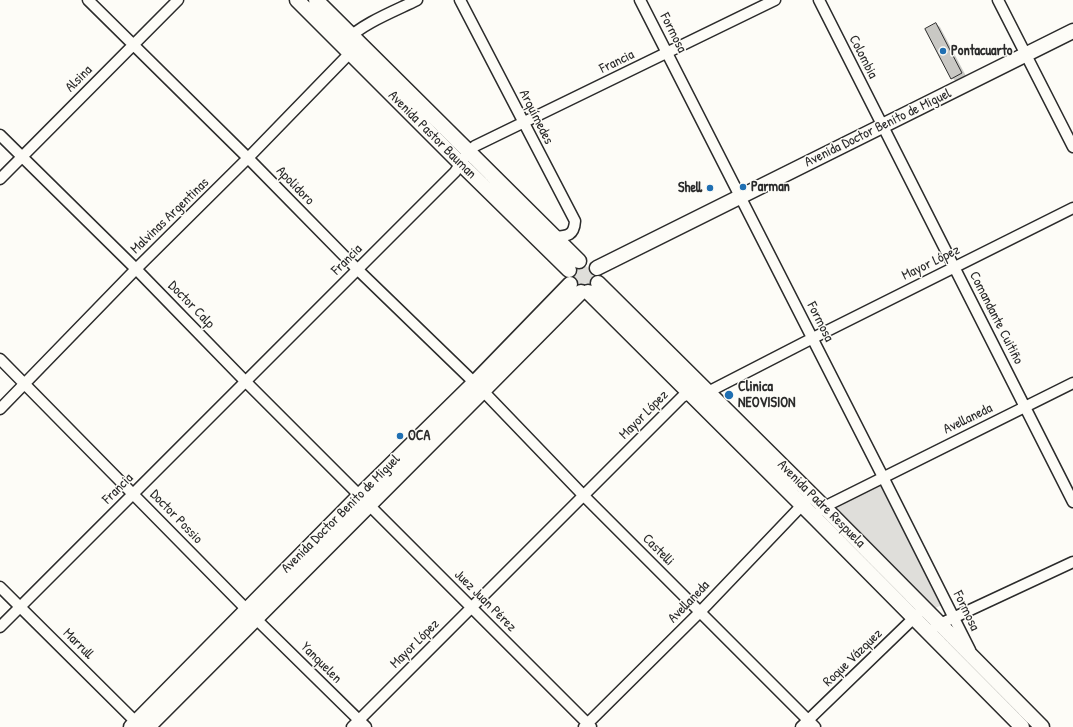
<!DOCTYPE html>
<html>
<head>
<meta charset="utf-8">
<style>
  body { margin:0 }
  canvas { display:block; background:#fdfcf7 }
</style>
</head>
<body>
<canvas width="1073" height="727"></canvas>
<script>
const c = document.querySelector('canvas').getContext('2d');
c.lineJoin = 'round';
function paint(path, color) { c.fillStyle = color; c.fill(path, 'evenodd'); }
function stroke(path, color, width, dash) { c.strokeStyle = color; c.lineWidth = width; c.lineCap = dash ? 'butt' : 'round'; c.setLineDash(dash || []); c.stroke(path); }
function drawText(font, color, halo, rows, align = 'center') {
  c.font = font + ' "Patrick Hand",sans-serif'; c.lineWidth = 3; c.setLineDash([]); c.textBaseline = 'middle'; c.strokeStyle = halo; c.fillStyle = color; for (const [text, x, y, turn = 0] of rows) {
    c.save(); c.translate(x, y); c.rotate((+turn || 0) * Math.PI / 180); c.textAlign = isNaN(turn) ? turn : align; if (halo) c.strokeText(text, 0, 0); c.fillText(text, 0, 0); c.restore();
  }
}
const green = new Path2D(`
  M573 276a10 10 0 1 1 20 0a10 10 0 1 1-20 0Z
  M880 482 942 605 933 609 835 509Z`);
const shadow = new Path2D(`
  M936 24 940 27 966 76 956 81 952 78Z`);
const building = new Path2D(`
  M936 23 962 73 951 79 925 29Z`);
const street = new Path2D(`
  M88 0 248 158 357 269 483 391 583 495 815 727
  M460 0 575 221C574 236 567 236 555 237
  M640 0 883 477 970 650
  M819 0 1073 502
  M998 0 1073 147
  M347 40C361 24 397 10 417 0
  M0 135 136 269 245 381 591 727
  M0 179 178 0
  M0 359 256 619 366 727
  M0 409 136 269 248 158 350 53 356 49
  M820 511 824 507 1073 383
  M0 587 140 726
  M0 627 455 172 468 152 475 146 775 0
  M935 627 940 624 1073 562
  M352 727 682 397 690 393 708 392 813 338 1073 208
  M584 727 700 612 806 501
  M801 727 919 613`);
const secondary = new Path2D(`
  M297 0 461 164 569 270
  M316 0 579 261
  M597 268 1073 31
  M598 283 824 507 1042 727
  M588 292 815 518 1022 727
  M131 727 360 495 474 383 570 284
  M148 727 483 391 581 292`);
const markers = [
  [943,51,4,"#1f6fb2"],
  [743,187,4,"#1f6fb2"],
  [710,188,4,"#1f6fb2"],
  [729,395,5,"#1f6fb2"],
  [400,436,4,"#1f6fb2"]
];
const streetNames = [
  ["Formosa",673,33,63],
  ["Colombia",863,57,63],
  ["Francia",617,62,-26],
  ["Alsina",79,79,-45],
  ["Arquímedes",536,117,63],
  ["Avenida Doctor Benito de Miguel",878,128,-26],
  ["Avenida Pastor Bauman",432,135,45],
  ["Apolidoro",295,186,46],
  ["Malvinas Argentinas",170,216,-44],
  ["Francia",347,260,-45],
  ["Mayor López",931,263,-26],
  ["Doctor Calp",191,305,46],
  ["Comandante Cuitiño",996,318,63],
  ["Formosa",820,322,63],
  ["Mayor López",644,415,-45],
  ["Avellaneda",968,419,-26],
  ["Francia",118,489,-45],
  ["Avenida Padre Respuela",821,504,45],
  ["Avenida Doctor Benito de Miguel",341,514,-45],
  ["Doctor Possio",176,517,46],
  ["Castelli",658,550,45],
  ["Juez Juan Pérez",485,601,45],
  ["Avellaneda",689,602,-46],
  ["Formosa",966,611,64],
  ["Marrull",78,644,45],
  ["Mayor López",415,644,-45],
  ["Roque Vázquez",853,658,-44],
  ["Yanquelen",321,663,45]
];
const poiNames = [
  ["Pontacuarto",951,51],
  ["Parman",751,187],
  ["Shell",702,188,"right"],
  ["Clinica",738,387],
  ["NEOVISION",738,403],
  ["OCA",408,436]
];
paint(green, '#dfdeda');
paint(shadow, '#0003');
paint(building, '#c9c8c4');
stroke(building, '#2b2b2b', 1);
stroke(street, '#2b2b2b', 13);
stroke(secondary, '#2b2b2b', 17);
stroke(street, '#fdfcf7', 10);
stroke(secondary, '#fdfcf7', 14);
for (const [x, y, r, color] of markers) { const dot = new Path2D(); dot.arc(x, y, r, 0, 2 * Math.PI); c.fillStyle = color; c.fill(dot); stroke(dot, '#fdfcf7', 1.5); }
drawText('14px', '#2b2b2b', '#fdfcf7', streetNames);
drawText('bold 14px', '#2b2b2b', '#fdfcf7', poiNames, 'left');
</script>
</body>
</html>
